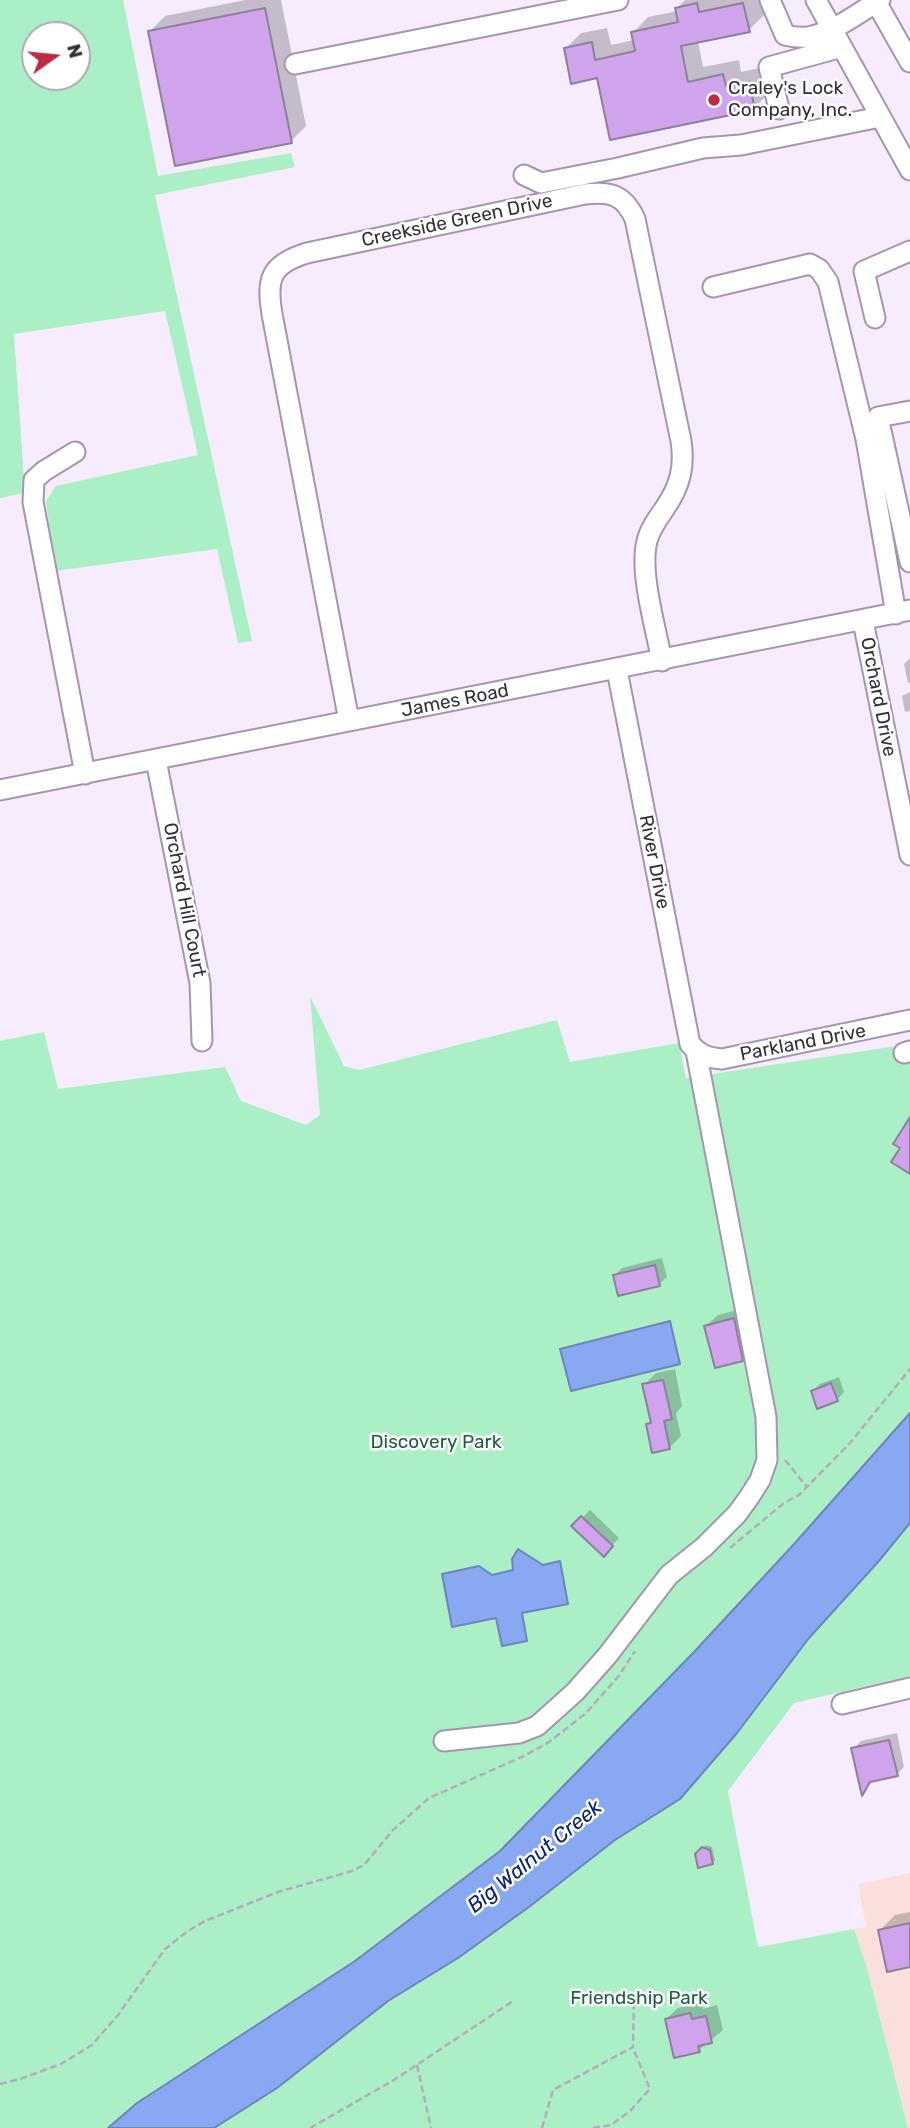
<!DOCTYPE html>
<html>
<head>
<meta charset="utf-8">
<style>
  body { margin:0 }
  #map { position:relative; width:910px; height:2128px; overflow:hidden; background:#f6ecfd; font-family:Rubik,sans-serif }
  canvas { display:block }
  .north { position:absolute; left:21px; top:21px; width:70px; height:70px; box-sizing:border-box; background:#fff; border:2px solid #aeabaf; border-radius:50%; rotate:75deg; font-size:19px; font-weight:700; line-height:28px; text-align:center; color:#342e38 }
  .north::after { content:''; display:block; margin:auto; width:24px; height:32px; background:#bc2b44; clip-path:polygon(50% 0,100% 100%,50% 72%,0 100%) }
</style>
</head>
<body>
<div id="map">
<canvas width="910" height="2128"></canvas>
<div class="north">N</div>
</div>
<script>
const c = document.querySelector('canvas').getContext('2d');
c.lineJoin = 'round';
function paint(path, color) { c.fillStyle = color; c.fill(path, 'evenodd'); }
function stroke(path, color, width, dash) { c.strokeStyle = color; c.lineWidth = width; c.lineCap = dash ? 'butt' : 'round'; c.setLineDash(dash || []); c.stroke(path); }
function drawText(font, color, halo, rows, align = 'center') {
  c.font = font + ' Rubik,sans-serif'; c.lineWidth = 5; c.setLineDash([]); c.textBaseline = 'middle'; c.strokeStyle = halo; c.fillStyle = color; for (const [text, x, y, turn = 0] of rows) {
    c.save(); c.translate(x, y); c.rotate((+turn || 0) * Math.PI / 180); c.textAlign = isNaN(turn) ? turn : align; if (halo) c.strokeText(text, 0, 0); c.fillText(text, 0, 0); c.restore();
  }
}
const industrial = new Path2D(`
  M910 1873V2128H908L867 1968 854 1929 866 1927 858 1884Z`);
const green = new Path2D(`
  M0 0H123L158 176 291 153 295 167 155 195 252 641 238 643 217 549 55 571 46 501 56 486 198 455 165 311 14 334 25 493 0 498ZM35 35H77V77H35Z
  M310 996 344 1066 359 1070 557 1020 570 1062 679 1043 686 1078 910 1044V1414L795 1543 695 1651 500 1851 355 1961 137 2103 108 2128H0V1041L44 1032 58 1089 225 1067 241 1101 306 1125 320 1115Z
  M910 1523V1676L794 1703 728 1791 758 1947 854 1929 867 1968 908 2128H214L277 2088 388 2001 458 1958 529 1907 615 1840 680 1799 737 1733 809 1638 878 1562Z`);
const water = new Path2D(`
  M670 1321 680 1364 571 1391 560 1349Z
  M910 1413V1523L878 1562 809 1638 737 1733 680 1799 615 1840 529 1907 458 1958 388 2001 277 2088 214 2128H108L137 2103 355 1961 500 1851 695 1651 795 1543Z
  M518 1549 543 1565 560 1561 568 1604 522 1613 527 1641 502 1646 496 1618 452 1627 442 1574 479 1566 492 1575 513 1570 512 1559Z`);
const shadow = new Path2D(`
  M245 0H281L306 126 291 141 150 31 165 16Z
  M685 0H761L764 15 749 30 698 41 703 67 739 60 741 72 764 67 769 93 754 108 599 76 566 48 581 33 607 28 611 45 634 40 633 33 648 17 678 11 677 8Z
  M910 658V683H908L904 664Z
  M910 692V711L905 712 902 696Z
  M662 1258 667 1277 659 1284 615 1275 622 1268Z
  M745 1308 753 1348 742 1359 706 1326 718 1315Z
  M675 1369 682 1406 676 1413 681 1436 669 1448 648 1424 652 1420 644 1385 656 1373Z
  M839 1377 844 1392 837 1400 813 1391 820 1384Z
  M590 1510 619 1538 604 1554 574 1526Z
  M897 1733 904 1767 897 1774 873 1780 863 1793 853 1749 861 1741Z
  M706 1845 712 1847 715 1860 712 1863 697 1855Z
  M910 1912V1965L879 1931 895 1915Z
  M702 2002 703 2009 717 2005 723 2030 699 2050 666 2019 678 2008Z`);
const building = new Path2D(`
  M697 3 699 12 743 3 750 32 681 46 688 82 723 74 726 86 749 82 755 110 610 140 597 78 571 84 564 48 592 42 595 60 635 51 631 32 678 22 675 8Z
  M265 8 292 143 175 166 148 31Z
  M910 1117V1174L891 1162 900 1148 893 1144Z
  M655 1265 660 1286 618 1296 613 1275Z
  M734 1318 743 1361 715 1368 704 1326Z
  M663 1380 672 1419 664 1421 670 1449 652 1453 646 1424 651 1423 642 1384Z
  M831 1383 838 1401 817 1409 811 1391Z
  M581 1516 613 1546 604 1557 571 1526Z
  M889 1740 898 1776 870 1782 862 1796 851 1748Z
  M702 1847 710 1850 713 1864 698 1868 695 1854Z
  M910 1923V1967L887 1972 878 1930Z
  M690 2013 692 2019 706 2016 712 2043 698 2046 700 2052 674 2058 665 2019Z`);
const path = new Path2D(`
  M785 1460 807 1487
  M730 1548 784 1503 799 1495 850 1443 910 1369
  M417 2065 431 2128
  M0 2084 20 2079 61 2064 92 2045 118 2015 165 1949 188 1931 205 1921 278 1892 352 1871 364 1865 393 1830 429 1798 526 1755 549 1742 585 1714 618 1677 635 1651
  M310 2128 394 2080 513 2001
  M542 2128 553 2090 633 2047 634 1997
  M593 2128 611 2125 630 2111 650 2089 633 2048`);
const minor = new Path2D(`
  M770 0 785 35C793 37 800 38 808 37 833 33 858 13 880 0
  M816 0 910 170
  M876 2 910 62
  M295 64 618 0
  M779 109 769 67 842 47
  M524 175 541 183 618 168 703 148 741 145 880 117
  M713 287 810 264 819 269 828 282 866 439 896 614
  M875 318 864 271 910 251
  M910 411 878 417 910 562
  M75 452 44 471 34 480 33 502 85 774
  M863 621 910 855
  M617 670 690 1044C700 1055 708 1058 722 1059L910 1020
  M349 721 272 314C266 278 271 264 307 253L585 194C611 191 624 195 635 219L681 441C685 467 680 486 665 508 658 518 650 529 647 541 639 572 656 629 662 661
  M156 760 200 983 202 1041
  M0 790 910 610
  M904 1053 910 1051
  M842 1704 910 1688
  M444 1741 519 1733 537 1726 575 1692 607 1656 669 1575 704 1547 737 1514 750 1496 760 1480 767 1460 766 1417 696 1051`);
const markers = [
  [714,100,7,"#bc2b44"]
];
const poiNames = [
  ["Craley's Lock",728,89],
  ["Company, Inc.",728,111]
];
const streetNames = [
  ["Creekside Green Drive",457,221,-12],
  ["Orchard Drive",878,697,79],
  ["James Road",455,701,-11],
  ["River Drive",654,862,79],
  ["Orchard Hill Court",184,900,79],
  ["Parkland Drive",803,1043,-11]
];
const parkNames = [
  ["Discovery Park",436,1443],
  ["Friendship Park",639,1999]
];
const waterNames = [
  ["Big Walnut Creek",535,1857,-39]
];
paint(industrial, '#fae0dc');
paint(green, '#abefc6');
paint(water, '#88a9f1');
stroke(water, '#6f84ba', 2);
paint(shadow, '#0003');
paint(building, '#cfa4ed');
stroke(building, '#8e8098', 2);
stroke(minor, '#a496af', 23);
stroke(path, '#b5acbb', 2.5, [7, 3.5]);
stroke(minor, '#fff', 19);
for (const [x, y, r, color] of markers) { const dot = new Path2D(); dot.arc(x, y, r, 0, 2 * Math.PI); c.fillStyle = color; c.fill(dot); stroke(dot, '#fff', 2.5); }
drawText('19px', '#342e38', '#fff', poiNames, 'left');
drawText('19px', '#342e38', '#fff', streetNames);
drawText('19px', '#1e5e3e', '#fff', parkNames);
drawText('italic 21px', '#092273', '#fff', waterNames);
</script>
</body>
</html>
